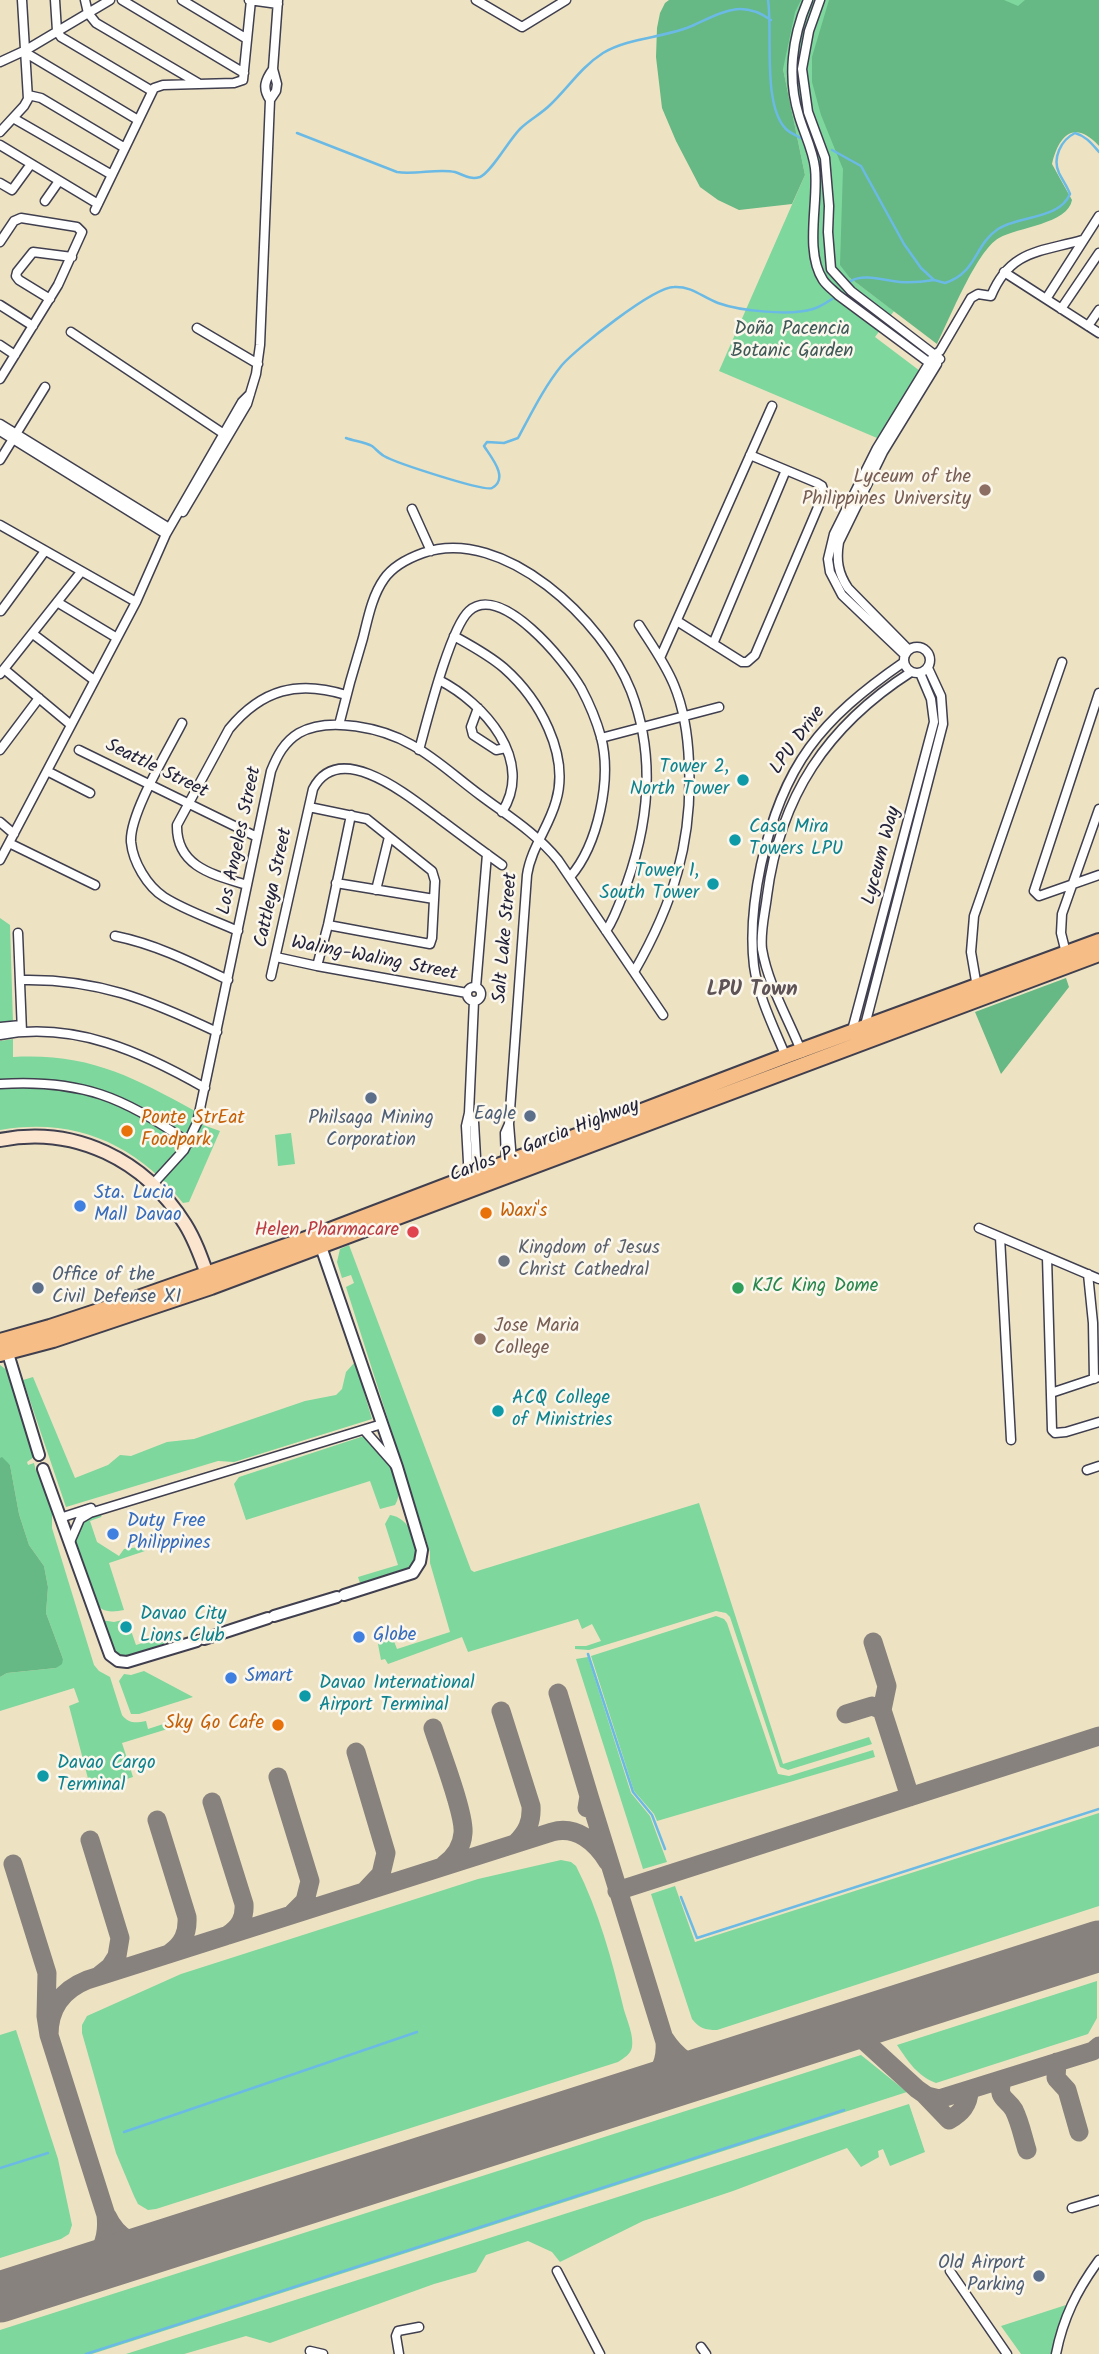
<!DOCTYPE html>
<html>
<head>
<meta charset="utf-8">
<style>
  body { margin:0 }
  canvas { display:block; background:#ede2c2 }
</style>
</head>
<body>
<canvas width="1099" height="2354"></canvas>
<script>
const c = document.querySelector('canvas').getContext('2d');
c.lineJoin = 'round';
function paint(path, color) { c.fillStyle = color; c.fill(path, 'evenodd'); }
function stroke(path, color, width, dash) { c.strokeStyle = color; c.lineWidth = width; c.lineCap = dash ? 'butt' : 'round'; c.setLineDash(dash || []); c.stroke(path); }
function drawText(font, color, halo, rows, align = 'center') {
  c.font = font + ' Kalam,sans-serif'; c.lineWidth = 5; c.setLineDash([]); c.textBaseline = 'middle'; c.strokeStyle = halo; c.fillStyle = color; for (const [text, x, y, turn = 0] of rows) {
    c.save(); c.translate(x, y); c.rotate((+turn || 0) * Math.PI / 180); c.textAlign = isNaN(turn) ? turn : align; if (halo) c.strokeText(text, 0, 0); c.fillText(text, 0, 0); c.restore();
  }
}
const green = new Path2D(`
  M780 0H1099L850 278 894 311 875 337 920 371 877 438 719 371 805 175 783 69Z
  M0 918 10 925 13 1023 0 1025Z
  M13 1039V1057C88 1053 131 1076 195 1111L206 1114 203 1125 220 1131 189 1202 183 1203C136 1144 75 1117 0 1130V1041Z
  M291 1133 295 1164 278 1166 275 1135Z
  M349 1245 471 1570 474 1572 699 1503 783 1764 869 1737 872 1744 788 1770 780 1767 730 1617 726 1613 716 1611 589 1650 575 1649V1646H586L601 1641 592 1624 582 1629 578 1619 468 1652 462 1637 388 1664 385 1659 381 1660 378 1644 381 1637 392 1636 397 1649 450 1632 430 1563V1552L346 1287 354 1283 351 1275 342 1278 337 1262 340 1249Z
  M355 1362 372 1419 234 1462 218 1461 66 1507 23 1380 33 1377 75 1478 108 1465 120 1455 131 1456 167 1442 194 1439 305 1401 336 1395 342 1389 346 1372Z
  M0 1365 8 1371 34 1457 27 1462 28 1465 34 1463 36 1471H38L52 1513V1528L94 1665 99 1671 110 1677 122 1715C129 1724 136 1723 146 1721L148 1729 185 1717 187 1723 122 1743 133 1777 91 1790 69 1706 79 1702 74 1688 0 1711V1677L7 1673 56 1668 63 1659 46 1613 48 1587 44 1566 29 1545 19 1514 10 1465 0 1458Z
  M364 1436C380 1449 409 1484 395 1505L380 1509 370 1481 246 1520 234 1484 239 1477Z
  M103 1512 101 1517 90 1521 97 1542 119 1556 124 1549 139 1547 145 1551 109 1563 124 1610C117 1611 109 1613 102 1609 90 1602 80 1556 76 1541V1536L84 1518Z
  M390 1515C408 1517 422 1543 416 1560 414 1564 411 1567 409 1570L360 1583 358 1577 398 1565 385 1524Z
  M716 1616 724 1619 727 1623 778 1774 789 1776 873 1750 875 1757 657 1821 654 1814 634 1791 591 1656Z
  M127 1619 136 1645 174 1633 177 1643C161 1648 128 1666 113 1652 106 1645 104 1629 101 1620L114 1622Z
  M588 1657 631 1793 650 1816 667 1862 643 1869 576 1659Z
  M144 1671 193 1697 139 1714H131L119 1681 124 1674 131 1675Z
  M1099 1813V1906L717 2030C705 2030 699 2028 692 2019L651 1894 675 1886 695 1942Z
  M561 1860 571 1862 576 1866C599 1911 612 1960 624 2010 627 2020 634 2036 632 2047 631 2054 624 2058 618 2062L156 2209 148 2210 138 2204 134 2196 116 2153 82 2033V2025L87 2016 181 1974 478 1879Z
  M1097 1981V2018L1088 2034 936 2083C917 2076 908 2061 897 2045Z
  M16 2030 58 2159 72 2225 69 2234 61 2239 0 2258V2035Z
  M861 2055 907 2092 92 2354H0V2330Z
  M909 2104 925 2152 890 2166 883 2149 878 2151 879 2157 861 2167 847 2148 733 2191 643 2221 560 2262 552 2252 528 2241 486 2255 476 2272 434 2284 270 2343 246 2336 184 2354H126Z
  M1066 2305 1051 2354H1021L1001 2326Z`);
const forest = new Path2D(`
  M669 0H801L795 12 783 69 805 175 792 204 739 210 718 200 700 187 676 141 662 108 656 57 657 28 660 13 665 3Z
  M829 0H1004L1018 6 1025 0H1099V146C1075 120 1059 134 1052 164L1072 200C1068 224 1018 227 999 238 977 250 949 320 937 344L850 278 840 265 843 169 821 115 812 82V57Z
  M1066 978 1069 987 1001 1074 975 1012Z
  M2 1457 10 1465 19 1514 29 1545 44 1566 48 1587 46 1613 63 1659 62 1664 56 1668 7 1673 0 1677V1458Z`);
const stream = new Path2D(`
  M768 0C773 32 762 105 786 129 790 133 796 135 800 138
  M297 133 397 172C415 175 439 168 455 172 464 175 470 180 480 177 491 173 510 138 521 128 529 120 541 114 550 105 568 88 581 67 603 53 630 37 666 38 694 25 725 11 742 0 771 20
  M832 150 861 166 904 244 921 268 934 280 945 283C977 273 974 245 998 229 1020 215 1059 220 1070 194 1067 186 1063 181 1059 173 1052 158 1061 140 1075 133 1086 136 1092 144 1099 152
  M851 281C864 273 886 281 900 282 912 283 922 282 934 280
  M346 438C354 441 364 442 372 446 376 449 380 454 384 456 396 463 485 492 492 488 510 478 490 456 484 446L487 442 504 443 518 438C531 414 544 387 562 365 577 348 653 287 674 287 692 286 702 297 718 303 740 311 791 316 813 309 820 307 826 303 832 299
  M588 1654 633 1792 652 1815 665 1849
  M681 1897 697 1938 1099 1809
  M124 2132 417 2032
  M0 2168 48 2153
  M86 2354 844 2110`);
const taxiway = new Path2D(`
  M873 1642 887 1686 882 1710 910 1797
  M558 1693 589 1796 587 1808
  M501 1711 531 1806C532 1822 527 1832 516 1843
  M846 1714 872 1706 882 1710
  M433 1728C440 1750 465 1814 463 1833 462 1847 455 1857 444 1865
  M356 1752 386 1853 381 1874 366 1890
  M278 1777 310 1881 305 1901 293 1913
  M589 1796 665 2042C667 2067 655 2080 636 2094
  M212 1802 244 1904C245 1918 240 1927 228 1935
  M157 1820 187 1917C188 1933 183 1944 170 1953
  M90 1840 120 1938 117 1956 110 1967 100 1975
  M13 1864 47 1973 46 2016 49 2035 106 2215C109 2241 100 2257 79 2272
  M617 1891 1099 1736
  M1098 1946 1099 1947
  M848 2026 917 2089 927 2096 939 2099 1093 2051 1099 2046
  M49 2035C49 2008 62 1990 87 1980L552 1832C576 1825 596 1842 608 1862
  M664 2038C677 2058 690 2067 714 2069
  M1057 2062 1056 2078 1067 2090 1079 2132
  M1002 2080C997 2100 1006 2097 1014 2110 1020 2122 1023 2137 1027 2150
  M924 2094 949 2120C961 2113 969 2105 969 2090
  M107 2216C117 2238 137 2249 161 2246`);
const runway = new Path2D(`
  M0 2297 1099 1946`);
const minor = new Path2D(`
  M55 0 57 31 61 37 152 91
  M85 0 88 13 96 23 198 83
  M122 0 244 73
  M182 0 247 39
  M249 0 278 4
  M476 0 522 27 566 0
  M808 0C792 37 787 78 799 116 804 133 813 150 815 168 819 201 804 251 823 280 827 286 833 290 838 295L935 367
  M820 0 809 31 802 69 808 112 825 158 829 206 828 232 831 269 851 291 940 359
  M26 53 138 120
  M0 62 26 50 110 0
  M28 95 41 98 125 148
  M270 100 276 91 277 84 273 69 278 0
  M13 118 112 175
  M0 132 24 106 28 99 22 0
  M0 145 98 204
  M0 183 12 190 31 164
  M45 201 59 181
  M95 210 154 88 163 85 234 83 243 80 251 0
  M0 242 14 221 21 218 77 227 82 232 58 285 0 379
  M1004 272 1099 333
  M50 299 19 280 16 276 17 272 33 252 72 257
  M1046 299 1099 216
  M0 305 33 326
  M1061 309 1099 253
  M1088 326 1099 310
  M197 328 258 364
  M71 332 224 434
  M0 345 15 355
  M0 424 169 528
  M0 431 166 534
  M0 460 45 387
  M412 509 431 551
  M183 512 247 404 256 374 260 345 270 100C262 88 265 80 273 69
  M0 525 136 602
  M57 602 117 638
  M1 611 45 551
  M677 621 742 662H747L755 655 824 493 822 486 817 483 750 455
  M33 634 94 680
  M454 636C472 646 489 655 504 668 539 699 570 754 556 801 549 827 531 848 527 875L509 1124 505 1133 506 1163
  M713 644 786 470
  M904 660a13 13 0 1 1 26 0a13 13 0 1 1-26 0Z
  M909 650 848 588C838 573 836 560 839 542L883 452 937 364
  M905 655 842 595 830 572 828 559 834 534 877 448 934 355 940 351 971 298 978 294 991 296C1010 250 1040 252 1082 240
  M660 658 772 406
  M4 669 71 725
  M0 674 81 572
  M439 680C484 703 535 760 502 812
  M1099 693 1034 891 1039 896 1099 875
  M478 708 471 727 473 735 496 750 506 748
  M182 723C169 749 129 814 131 842 133 862 147 886 164 897 186 911 214 920 238 931
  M339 725C346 696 354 667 363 638 368 618 372 596 384 579 393 566 409 558 423 553 504 525 604 622 631 691 655 754 649 821 627 883 621 899 616 916 606 931
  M601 738 719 707
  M0 750 39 698
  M79 750 257 837
  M419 750C427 721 450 628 469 611 501 582 566 662 581 688 589 703 596 719 601 737 612 779 598 845 570 877
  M47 771 90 793
  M309 807 367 819 432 871 435 881 432 938 430 944 328 925
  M0 822 14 834
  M9 843 95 885
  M0 860 136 602 166 534 242 402 250 394
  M336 883 434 899
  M247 885C214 875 176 867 177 825L229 729C262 689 298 680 346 695
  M376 890 389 837
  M18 933 22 1032
  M115 936C155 944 191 962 228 980
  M276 957 317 966 467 993
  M1067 957 1061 933 1062 914 1099 809
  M317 966 328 925 351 815
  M634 972C673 904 693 842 689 763 688 737 684 709 674 685 665 663 651 644 639 625
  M271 976 313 789C340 737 412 799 441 820 461 835 481 850 502 865
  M20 980C97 978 149 1000 217 1032
  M467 994a7 7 0 1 1 14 0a7 7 0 1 1-14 0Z
  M476 987 487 854
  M977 987 971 952 974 916 1062 662
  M0 1027 21 1025
  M864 1029 943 724 941 696 928 668
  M851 1034 934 722 931 699 920 673
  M0 1035C74 1021 142 1052 205 1088
  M802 1053C789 1020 768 985 762 949 760 932 765 913 767 896 780 796 827 726 911 672
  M786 1057C775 1030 758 996 754 966 750 933 754 898 761 865 783 765 820 720 904 662
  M0 1084C80 1079 125 1097 189 1143
  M469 1113 474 1122 477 1175
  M509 1124 512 1161
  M469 1180 466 1126 469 1113 474 1001
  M153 1184 184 1150 197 1123 271 771C277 756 284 742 299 733 329 716 383 728 412 745 436 758 458 779 480 795 508 816 536 833 558 860L663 1015
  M979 1228 1099 1279
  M1000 1237 1011 1440
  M1047 1257 1052 1430 1055 1433 1066 1432 1099 1422
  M1088 1274 1093 1323 1094 1379
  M1051 1393 1096 1378
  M365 1431 395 1465
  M1087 1470 1099 1466
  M60 1518 91 1508
  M70 1542 80 1519 90 1513 382 1424
  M1072 2208 1099 2200
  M557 2271 600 2354
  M950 2271 1007 2354
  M701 2347 706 2354
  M310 2351 323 2354
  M399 2354 396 2336 398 2331 419 2327
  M1056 2354C1063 2318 1077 2290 1099 2260`);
const tertiary = new Path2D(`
  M319 1241 397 1467 422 1550 420 1562 413 1573 344 1595
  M6 1347 39 1455
  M43 1469 110 1655 118 1661 127 1662 197 1641
  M274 1616 337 1597
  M204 1639 268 1618`);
const secondary = new Path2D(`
  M0 1140C75 1125 145 1160 185 1224 195 1240 201 1257 207 1274`);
const trunk = new Path2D(`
  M0 1341 50 1327 138 1298 317 1235 786 1056 1099 941
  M0 1354 53 1340 211 1287 1099 954`);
const markers = [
  [985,490,7,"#8d6e63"],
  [743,780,7,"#0f9aa8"],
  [735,840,7,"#0f9aa8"],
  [713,884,7,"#0f9aa8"],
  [371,1098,7,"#5c6f8a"],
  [530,1116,7,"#5c6f8a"],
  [127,1131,7,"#e8710a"],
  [80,1206,7,"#3f7fe0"],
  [486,1213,7,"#e8710a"],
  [413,1232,7,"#e0444e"],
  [504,1261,7,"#6b7280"],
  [38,1288,7,"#5c6f8a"],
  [738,1288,7,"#2e9e5b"],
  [480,1339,7,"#8d6e63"],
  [498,1411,7,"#0f9aa8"],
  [113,1534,7,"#3f7fe0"],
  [126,1627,7,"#0f9aa8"],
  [359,1637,7,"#3f7fe0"],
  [231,1678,7,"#3f7fe0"],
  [305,1696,7,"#0f9aa8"],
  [278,1725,7,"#e8710a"],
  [43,1776,7,"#0f9aa8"],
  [1039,2276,7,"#5c6f8a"]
];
const parkNames = [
  ["Doña Pacencia",792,331],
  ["Botanic Garden",792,353]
];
const educationNames = [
  ["Lyceum of the",971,479],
  ["Philippines University",971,501],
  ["Jose Maria",494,1328,"left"],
  ["College",494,1350,"left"]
];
const streetNames = [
  ["LPU Drive",799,741,-54],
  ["Seattle Street",156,770,26],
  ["Los Angeles Street",241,841,-78],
  ["Lyceum Way",883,856,-75],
  ["Cattleya Street",275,888,-78],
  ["Salt Lake Street",507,938,-85],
  ["Waling-Waling Street",374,960,11],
  ["Carlos P. Garcia Highway",545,1142,-21]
];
const cultureNames = [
  ["Tower 2,",729,769,"right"],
  ["North Tower",729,791,"right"],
  ["Casa Mira",749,829],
  ["Towers LPU",749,851],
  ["Tower 1,",699,873,"right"],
  ["South Tower",699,895,"right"],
  ["ACQ College",512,1400],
  ["of Ministries",512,1422],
  ["Davao City",140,1616],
  ["Lions Club",140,1638],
  ["Davao International",319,1685],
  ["Airport Terminal",319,1707],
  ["Davao Cargo",57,1765],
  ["Terminal",57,1787]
];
const serviceNames = [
  ["Eagle",516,1116],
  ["Philsaga Mining",371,1120,"center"],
  ["Corporation",371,1142,"center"],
  ["Office of the",52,1277,"left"],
  ["Civil Defense XI",52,1299,"left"],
  ["Old Airport",1025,2265],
  ["Parking",1025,2287]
];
const foodNames = [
  ["Ponte StrEat",141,1120],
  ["Foodpark",141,1142],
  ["Waxi's",500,1213],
  ["Sky Go Cafe",264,1725,"right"]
];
const shopNames = [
  ["Sta. Lucia",94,1195],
  ["Mall Davao",94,1217],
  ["Duty Free",127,1523],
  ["Philippines",127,1545],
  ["Globe",373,1637],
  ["Smart",245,1678]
];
const healthNames = [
  ["Helen Pharmacare",399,1232]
];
const worshipNames = [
  ["Kingdom of Jesus",518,1250],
  ["Christ Cathedral",518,1272]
];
const leisureNames = [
  ["KJC King Dome",752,1288]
];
const neighbourhoodNames = [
  ["LPU Town",752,991]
];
paint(green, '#7ed79d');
paint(forest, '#66b884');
stroke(stream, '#6bbae5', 2.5);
stroke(taxiway, '#88827e', 19);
stroke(runway, '#88827e', 51);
stroke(minor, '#403f4f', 11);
stroke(tertiary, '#403f4f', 14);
stroke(secondary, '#403f4f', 16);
stroke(trunk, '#403f4f', 18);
stroke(minor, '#fff', 8);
stroke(tertiary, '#fff', 10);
stroke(secondary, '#fbe5cf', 12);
stroke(trunk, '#f6be86', 14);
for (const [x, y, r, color] of markers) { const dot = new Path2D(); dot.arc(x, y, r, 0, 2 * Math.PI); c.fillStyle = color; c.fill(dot); stroke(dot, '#fbf7ec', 2.5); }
drawText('19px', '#3e5858', '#fbf7ec', parkNames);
drawText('19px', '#785e54', '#fbf7ec', educationNames, 'right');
drawText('19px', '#22223b', '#fbf7ec', streetNames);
drawText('19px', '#0d838f', '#fbf7ec', cultureNames, 'left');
drawText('19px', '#4e5e75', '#fbf7ec', serviceNames, 'right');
drawText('19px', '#c56008', '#fbf7ec', foodNames, 'left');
drawText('19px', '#366cbe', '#fbf7ec', shopNames, 'left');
drawText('19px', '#be3a42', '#fbf7ec', healthNames, 'right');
drawText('19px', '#5b616d', '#fbf7ec', worshipNames, 'left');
drawText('19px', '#27864d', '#fbf7ec', leisureNames, 'left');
drawText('bold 21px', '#5e5356', '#fbf7ec', neighbourhoodNames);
</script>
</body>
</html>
